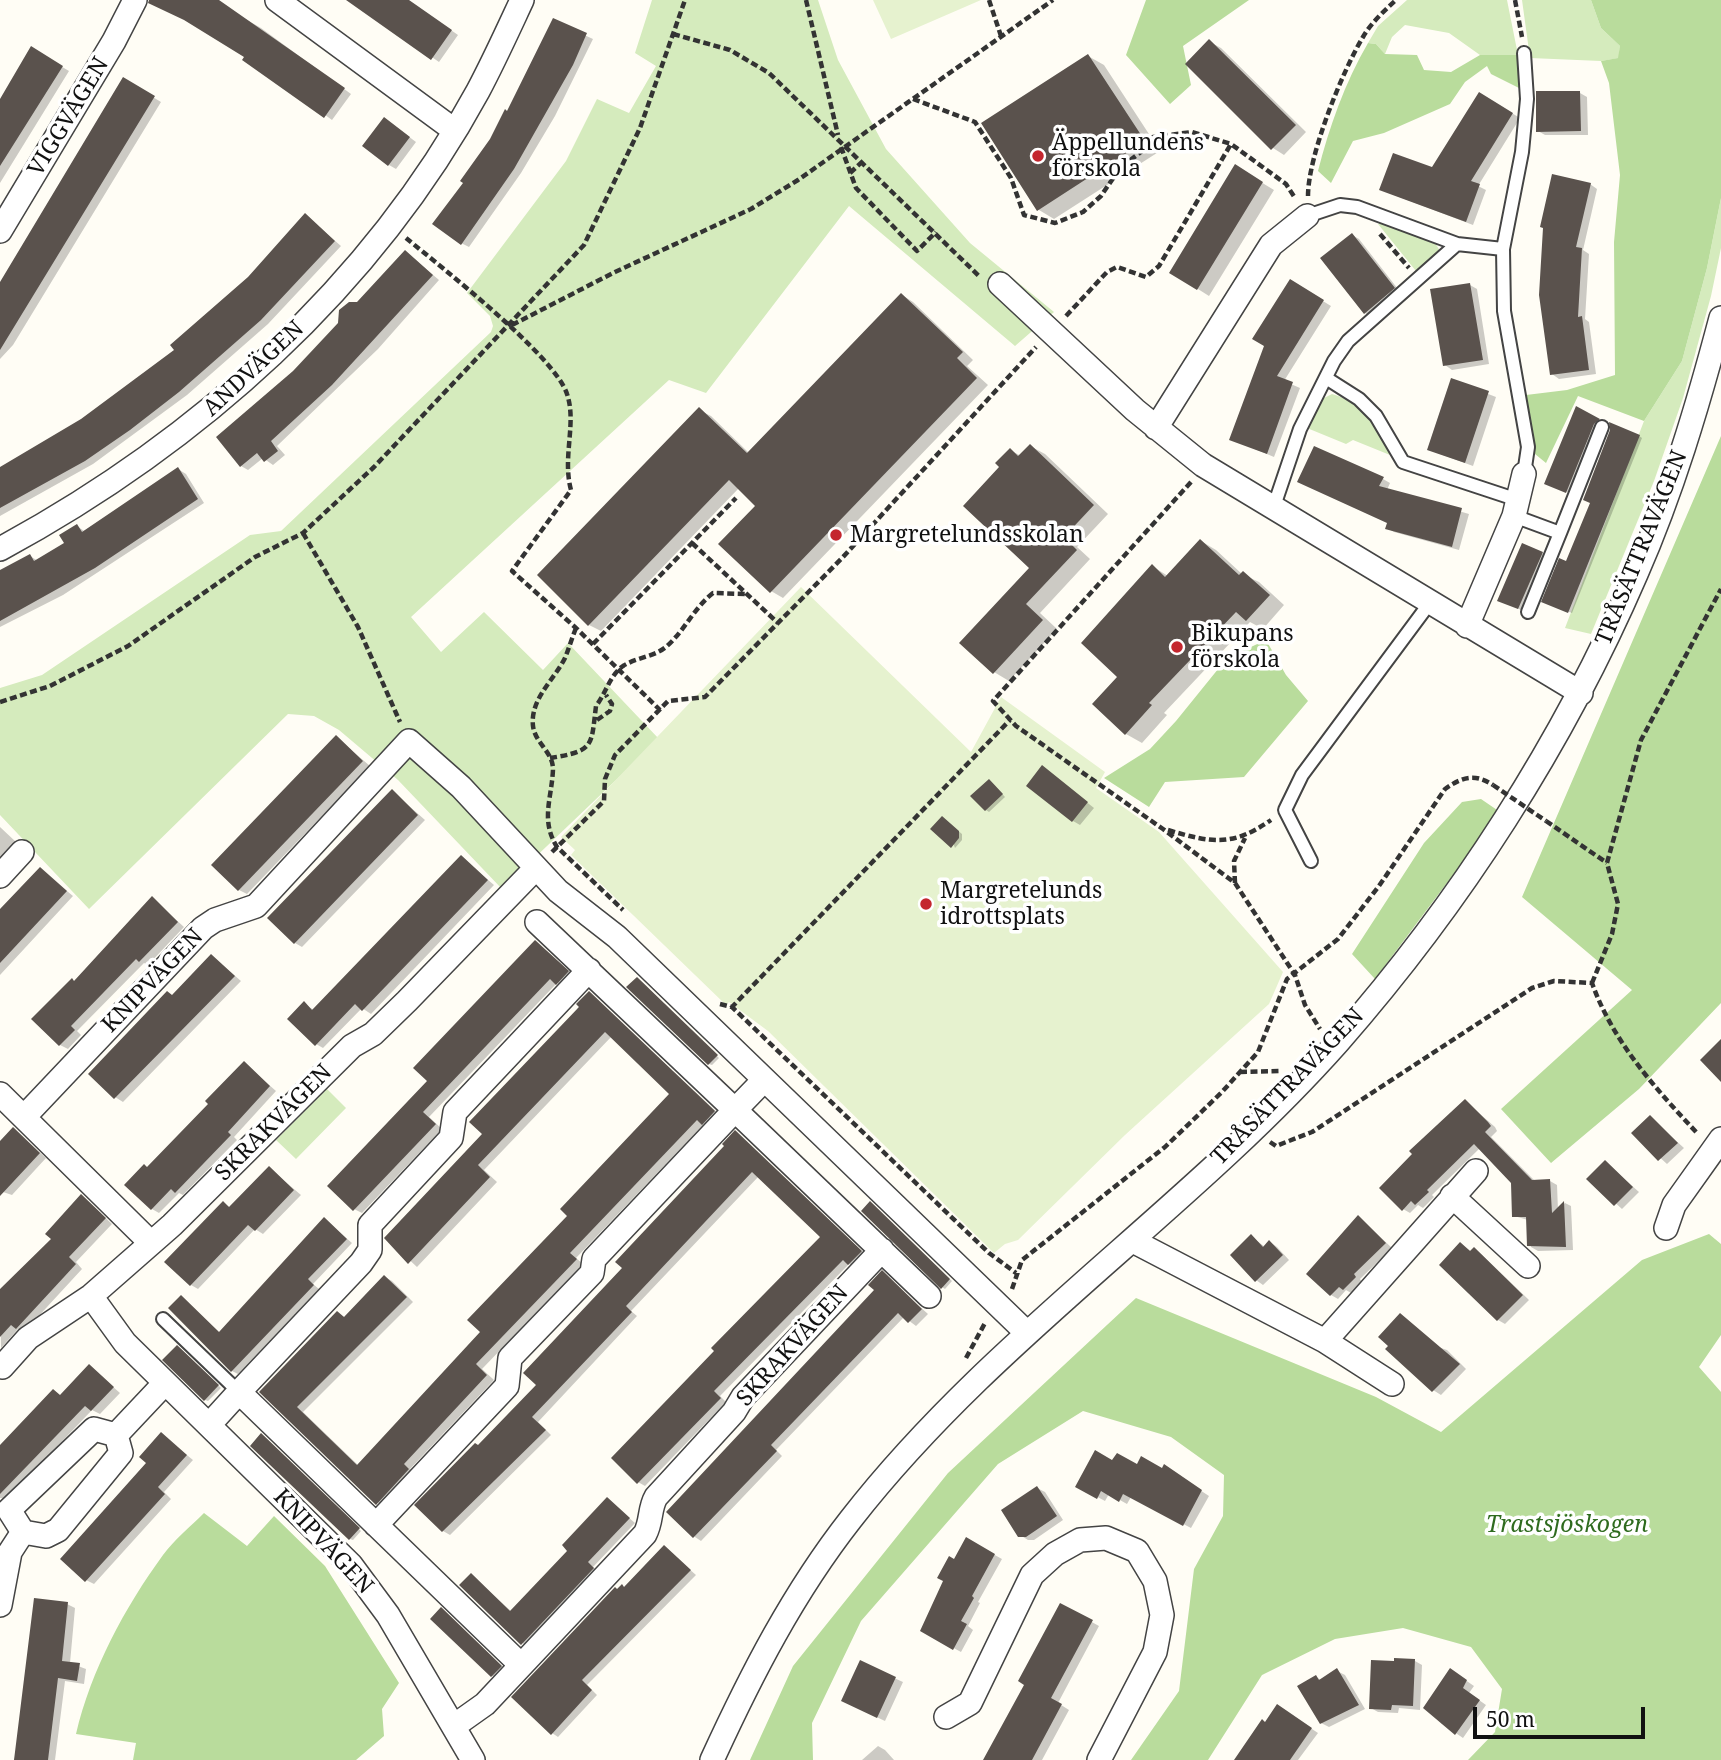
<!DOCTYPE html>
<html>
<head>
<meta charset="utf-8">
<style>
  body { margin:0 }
  #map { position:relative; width:1721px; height:1760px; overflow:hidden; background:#fffdf5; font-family:"Noto Serif",serif }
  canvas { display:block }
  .scale { position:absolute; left:1473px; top:1707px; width:172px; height:32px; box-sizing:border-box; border:4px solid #111; border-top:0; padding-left:9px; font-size:21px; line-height:24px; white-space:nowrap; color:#111; -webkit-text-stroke:5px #fff; paint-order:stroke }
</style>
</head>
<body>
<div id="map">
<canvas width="1721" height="1760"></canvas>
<div class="scale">50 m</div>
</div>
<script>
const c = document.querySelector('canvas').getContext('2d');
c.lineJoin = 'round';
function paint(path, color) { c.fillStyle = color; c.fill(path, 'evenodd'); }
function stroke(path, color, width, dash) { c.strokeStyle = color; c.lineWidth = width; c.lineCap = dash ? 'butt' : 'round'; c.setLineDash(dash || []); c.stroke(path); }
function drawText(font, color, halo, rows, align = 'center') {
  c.font = font + ' "Noto Serif",serif'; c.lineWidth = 7; c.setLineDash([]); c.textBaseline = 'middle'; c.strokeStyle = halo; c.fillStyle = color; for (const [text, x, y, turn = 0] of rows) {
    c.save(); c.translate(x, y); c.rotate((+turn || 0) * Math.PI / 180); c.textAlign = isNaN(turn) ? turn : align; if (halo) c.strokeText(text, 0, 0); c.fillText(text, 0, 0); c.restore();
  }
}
const green = new Path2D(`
  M652 0H818L838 60 886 149 970 243 1054 312 1015 346 849 206 706 393 669 380 411 617 441 652 484 612 543 670 568 643 659 739 502 889 398 780 339 730 314 716 288 714 89 909 0 815V688L42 675 250 535 281 531 491 332 493 326 490 316 467 293 566 161 597 99 629 113 656 66 635 53Z
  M1407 0H1507L1518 55H1480L1449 33 1405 25 1392 37 1385 54 1376 44 1368 43 1378 26Z
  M1522 0H1591L1601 28 1620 46 1619 58 1601 61 1530 58Z
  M1721 198V248L1711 296 1683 398 1654 481 1591 634 1565 628 1644 421 1682 361 1707 268Z
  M1382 223 1434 241 1440 251 1416 271 1378 224Z
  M1332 394C1362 402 1378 428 1390 455L1353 440 1346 444 1307 428 1318 401Z
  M327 1089 346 1108 296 1159 276 1140Z`);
const forest = new Path2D(`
  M1146 0H1249L1183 46 1191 85 1170 104 1126 55Z
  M1591 0H1721V198L1707 268 1682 361 1644 421 1578 396 1546 463 1535 454 1526 395 1567 390 1615 375 1614 242 1620 175 1609 83 1601 61 1618 58 1620 46 1601 28Z
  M1368 43 1376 44 1385 54 1417 55 1424 70 1451 72 1480 55H1518L1519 88 1491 74 1487 66 1465 82 1450 104 1384 133 1353 141 1331 183 1318 171C1329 128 1345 82 1368 43Z
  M1721 436V1003L1639 1089 1551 1163 1501 1109 1632 990 1522 897Z
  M1266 640 1286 675 1308 701 1244 777 1165 782 1149 807 1104 778 1150 749 1176 721 1227 658Z
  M1481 799 1500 812 1375 979 1352 954 1424 843 1462 802Z
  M1709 1234 1721 1244V1335L1699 1367 1721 1392V1760H1468L1495 1732 1502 1689 1471 1647 1403 1628 1335 1639 1262 1675 1208 1760H1131L1179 1691 1194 1569 1223 1516 1224 1475 1171 1437 1083 1411 998 1464 861 1621 812 1723 813 1760H750L793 1666 948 1473 1136 1298 1376 1397 1441 1432 1642 1260Z
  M204 1513 247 1546 274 1516 325 1566 399 1683 382 1709 384 1736 356 1760H133L136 1743 76 1734C91 1670 125 1607 163 1555 174 1540 191 1526 204 1513Z`);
const pitch = new Path2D(`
  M873 0H981L891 39Z
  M801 587 971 752 1001 697 1105 772 1096 788 1159 832 1283 972 1269 1004 1125 1135 1018 1240 1005 1244 994 1253 768 1031 729 1002 726 1005 571 855 575 850 561 837Z`);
const shadow = new Path2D(`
  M160 0H212L261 28 351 94 332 120 246 57Z
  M349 0H408L458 35 439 62Z
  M554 21 593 39 555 116 521 173 469 247 461 243 465 183 508 113Z
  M1210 42 1221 48 1306 132 1284 155 1273 148Z
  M32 49 69 71 0 183V101Z
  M1088 56 1104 65 1160 151 1054 219 1039 210 984 124Z
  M123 79 161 102 13 345 0 359V284Z
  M1580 93 1587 97 1588 135H1545L1538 131Z
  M1480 94 1520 118 1478 186 1486 190 1473 225 1381 190 1433 169Z
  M392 124 416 142 396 169 389 165Z
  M1236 167 1274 190 1209 296 1171 272Z
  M1590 184 1597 189 1583 250 1589 254 1585 319 1589 322 1596 374 1559 379 1552 374 1541 295Z
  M305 215 341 246 268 324 187 395 93 464 0 516V470L82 421 176 350 249 278Z
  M1352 235 1359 239 1401 293 1372 317 1365 313Z
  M406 252 439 280 378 349 277 446 285 455 273 465 263 458 248 470 241 466 294 372Z
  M1290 281 1331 306 1284 381 1300 388 1274 457 1231 439Z
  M1470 285 1477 289 1489 364 1452 370 1445 365Z
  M902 295 913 302 973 360 967 366 988 385 783 598 771 591 757 506 739 488 601 631 589 625 699 410 711 416 749 453Z
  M1452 380 1496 397 1473 466 1429 450Z
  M1577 409 1602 421 1570 493 1549 484Z
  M1639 436 1642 438 1572 613 1546 603Z
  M1030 446 1045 454 1108 514 1077 547 1090 559 1040 613 1057 629 1009 681 994 672 1031 568 1002 467 1010 450 1021 456Z
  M178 469 186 474 204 503 63 595 0 627V583L30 556 38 561 67 544 77 526 84 531Z
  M1383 479 1390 483 1387 490 1469 514 1459 550 1394 532 1387 528 1389 523 1307 485Z
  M1201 541 1216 550 1242 574 1259 582 1284 605 1263 629 1250 622 1164 713 1167 715 1142 743 1126 734 1119 677 1152 566 1168 576Z
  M1542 553 1545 555 1521 610 1500 600Z
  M337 738 370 766 247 894 239 890 214 865Z
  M1049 772 1094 808 1080 825 1073 821Z
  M992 783 1005 797 989 812 986 810Z
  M392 791 425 820 302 947 295 943Z
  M945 820 962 834V840L955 848Z
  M0 827 16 842 0 858Z
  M461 857 494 885 371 1014 362 1008 323 1048 316 1044 304 1004 314 1010Z
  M40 869 73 896 0 975V912Z
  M152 898 184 927 148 965 144 963 77 1031 81 1035 68 1049 60 1045 34 1019 76 982Z
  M536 942 575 976 564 988 557 983 429 1117 442 1129 362 1213 354 1209 429 1081Z
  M212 956 241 981 123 1102 115 1097 174 996Z
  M640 980 719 1058 712 1065 709 1064Z
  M589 993 721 1116 710 1128 704 1124 576 1258 583 1264 482 1369 494 1380 410 1469 416 1474 384 1508 262 1392 337 1313 346 1318 385 1277 392 1281 413 1302 303 1412 359 1466 482 1332 570 1216 672 1093 612 1036 484 1170 497 1182 417 1267 386 1238 484 1134Z
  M244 1063 276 1091 234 1137 237 1140 183 1195 179 1193 159 1213 152 1209 148 1168 211 1104Z
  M1465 1101 1495 1127 1497 1131 1491 1137 1535 1181H1550L1557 1185 1558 1210 1565 1203 1571 1206 1573 1250 1538 1251 1531 1247 1528 1220 1514 1216 1513 1182 1480 1148 1432 1195 1434 1197 1423 1208 1418 1205 1410 1213 1403 1209Z
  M1650 1117 1684 1148 1667 1164 1633 1133Z
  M13 1129 46 1158 12 1195 0 1191V1143Z
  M736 1132 867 1256 856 1268 849 1264 720 1396 726 1402 645 1486 638 1482 822 1237 759 1176 631 1311 637 1316 538 1422 551 1435 450 1535 443 1531 416 1505 479 1447 538 1385 624 1268Z
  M1605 1162 1639 1192 1622 1209 1589 1179Z
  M269 1168 301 1195 263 1234 255 1229 198 1289 191 1285 223 1203 231 1208Z
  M82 1196 112 1224 76 1262 82 1269 24 1332 18 1329 1 1348 0 1292 54 1238Z
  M873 1205 952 1281 945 1289 942 1287Z
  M1359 1217 1392 1248 1360 1279 1362 1282 1351 1293 1346 1290 1338 1299 1331 1295Z
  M324 1219 352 1243 313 1284 319 1289 238 1374 232 1371 171 1308 181 1297 220 1333Z
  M1252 1237 1265 1247 1270 1242 1277 1247 1289 1260 1263 1285 1256 1280Z
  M1461 1244 1472 1252 1474 1250 1481 1254 1529 1300 1505 1324 1498 1320Z
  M882 1273 928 1314 916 1326 904 1317 776 1450 782 1456 701 1541 695 1537 669 1512 876 1290Z
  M1401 1315 1438 1347 1447 1350 1466 1369 1441 1395 1433 1390Z
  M180 1348 221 1388 208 1401 205 1400Z
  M89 1366 120 1393 100 1414 92 1410 7 1499 0 1498V1448L54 1391 61 1396Z
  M162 1435 193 1460 164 1492 171 1499 94 1584 86 1580Z
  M265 1437 361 1531 353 1540 350 1539Z
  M1113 1463 1171 1471 1209 1496 1191 1528 1131 1497 1127 1504 1109 1494 1105 1501 1077 1486Z
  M1037 1488 1045 1492 1063 1520 1034 1540H1028L1020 1535Z
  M607 1499 635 1523 593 1567 599 1572 528 1648 461 1585 471 1575 512 1612 569 1551Z
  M966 1539 1002 1559 978 1602 980 1603 968 1626 973 1630 961 1652 922 1631Z
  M664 1547 696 1575 587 1685 597 1695 558 1737 552 1733 618 1590 625 1588Z
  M67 1604 75 1608 70 1663 86 1669 84 1684 65 1681 55 1760H14Z
  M1061 1605 1099 1626 1058 1703 1069 1710 1042 1760H1027L1026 1684Z
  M444 1611 504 1668 495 1677 492 1676Z
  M1415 1661 1422 1665 1420 1710 1399 1708 1398 1713 1378 1712 1371 1708 1373 1662Z
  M861 1663 903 1682 885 1721 851 1705Z
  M1337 1671 1345 1675 1365 1709 1329 1727 1321 1723 1316 1677 1321 1680Z
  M1458 1675 1474 1686 1469 1693 1486 1705 1463 1738 1441 1723Z
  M1285 1711 1318 1733 1298 1760H1240Z
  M878 1746 885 1750 894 1760H862Z`);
const building = new Path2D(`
  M149 0H219L345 88 324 118 242 60 244 57 184 20 148 3Z
  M346 0H409L452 30 431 60Z
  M553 18 587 33 573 65 514 169 461 245 432 224 463 183 460 181 490 139 505 109 507 111Z
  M1209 39 1296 125 1271 150 1185 64Z
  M31 46 63 66 0 166V99Z
  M1088 54 1145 141 1037 211 981 123Z
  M123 77 155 96 0 350V282Z
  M1536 91H1580L1581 131 1536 132Z
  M1479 92 1513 113 1471 181 1480 184 1466 222 1379 190 1393 153 1432 167Z
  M384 117 410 137 388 166 362 146Z
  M1235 164 1263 182 1197 290 1169 273Z
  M1552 174 1591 183 1576 247 1582 248 1578 317 1582 316 1589 370 1550 375 1539 295 1543 228 1540 227Z
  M305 213 335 241 261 320 179 392 130 430 85 461 0 508V467L81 419 174 350 170 345 248 277Z
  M1352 233 1395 288 1364 314 1320 258Z
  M405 250 433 275 332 385 271 441 278 451 264 462 257 453 240 467 216 437 293 371 338 323 339 310 349 302H357Z
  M1290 279 1324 300 1277 376 1293 382 1267 454 1229 440 1264 346 1252 339Z
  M1470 283 1483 360 1443 366 1430 289Z
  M901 293 963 352 957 358 977 378 770 593 718 544 755 506 729 480 588 626 537 575 699 407 747 453Z
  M1451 378 1489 391 1465 463 1427 450Z
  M1576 406 1600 419 1594 424 1566 493 1544 484Z
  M1609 422 1640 435 1568 613 1541 602 1559 558 1566 561 1590 503 1583 500 1610 430Z
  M1030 444 1094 505 1064 537 1077 550 1026 604 1043 620 993 674 959 643 1029 568 963 506 999 467 995 463 1010 448 1018 456Z
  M1314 446 1384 477 1379 486 1462 508 1452 547 1385 529 1387 523 1297 482Z
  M178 467 198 499 95 568 0 621V570L30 554 34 561 64 543 59 535 77 524 82 532Z
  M1200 539 1239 575 1243 571 1270 595 1246 621 1236 612 1149 703 1152 705 1125 735 1092 704 1117 677 1081 643 1152 564 1165 577Z
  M1522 543 1543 552 1518 609 1497 601Z
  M336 735 363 761 238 891 211 865Z
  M1042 765 1088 802 1072 822 1026 786Z
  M989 779 1003 794 985 811 970 796Z
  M392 789 418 815 294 944 267 918Z
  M942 816 959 831V838L951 848 930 829Z
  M461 855 488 880 362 1011 355 1004 315 1046 287 1019 304 1001 312 1010Z
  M40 867 67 891 0 963V909Z
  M152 896 178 922 139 962 136 959 71 1026 75 1030 59 1046 31 1019 72 978 74 981Z
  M535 940 569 971 556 985 550 979 423 1112 436 1124 353 1211 327 1186 427 1081 413 1068Z
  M211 954 235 976 114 1099 88 1074 167 991 172 995Z
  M637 977 718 1055 708 1065 626 987Z
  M589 991 715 1111 702 1125 697 1120 570 1253 577 1259 476 1364 487 1375 404 1464 409 1469 376 1505 259 1392 337 1311 344 1317 384 1275 407 1297 297 1407 357 1465 480 1332 467 1320 567 1216 560 1209 669 1094 605 1032 478 1165 490 1177 408 1264 384 1238 482 1134 469 1122 579 1007 576 1004Z
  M1721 1039V1082L1700 1060Z
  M244 1061 270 1086 228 1132 231 1135 175 1193 171 1189 151 1210 124 1185 144 1164 147 1167 208 1104 205 1101Z
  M1465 1099 1488 1122 1491 1126 1485 1132 1532 1180 1550 1179 1552 1213 1564 1201 1566 1247 1527 1246 1526 1217H1512L1511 1183 1474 1144 1427 1190 1429 1192 1415 1205 1411 1201 1402 1211 1379 1188 1412 1154 1409 1151Z
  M1650 1115 1678 1143 1658 1161 1631 1133Z
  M13 1127 40 1153 0 1196V1141Z
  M735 1130 862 1251 848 1265 843 1260 714 1391 721 1398 637 1484 611 1458 714 1351 711 1348 820 1237 752 1172 626 1306 632 1312 532 1417 546 1430 442 1532 414 1505 475 1443 478 1445 536 1385 523 1373 622 1268 615 1262 724 1146 722 1144Z
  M1605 1160 1633 1187 1614 1206 1586 1179Z
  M269 1166 294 1190 255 1231 248 1225 190 1286 164 1262 223 1201 229 1207Z
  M81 1194 106 1218 69 1257 76 1264 16 1329 11 1325 0 1337V1289L51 1239 45 1234Z
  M870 1201 950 1279 941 1289 861 1211Z
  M1358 1215 1386 1243 1354 1274 1356 1277 1343 1290 1339 1287 1330 1296 1306 1274Z
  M324 1217 347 1239 308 1279 314 1285 231 1372 168 1308 181 1295 219 1332Z
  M1251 1234 1263 1247 1269 1240 1283 1255 1255 1282 1230 1255Z
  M1460 1242 1470 1251 1474 1247 1523 1295 1497 1321 1439 1265Z
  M882 1270 922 1309 908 1323 898 1313 771 1445 777 1451 693 1538 666 1512 874 1290 868 1285Z
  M1400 1313 1460 1364 1432 1392 1385 1349 1388 1346 1378 1337Z
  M177 1345 219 1385 204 1401 162 1360Z
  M89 1364 114 1387 91 1411 85 1406 0 1494V1445L53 1389 60 1395Z
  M161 1432 187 1455 158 1487 165 1494 85 1582 60 1559 146 1463 139 1457Z
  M261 1433 360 1528 349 1540 250 1446Z
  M1095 1450 1112 1460 1117 1453 1137 1464 1141 1456 1162 1468 1164 1464 1202 1490 1183 1526 1123 1494 1119 1502 1101 1491 1097 1499 1075 1487Z
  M1037 1486 1057 1516 1026 1537H1018L1001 1510Z
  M607 1497 630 1518 588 1562 594 1568 521 1645 459 1585 471 1573 510 1611 567 1551 562 1545Z
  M966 1537 995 1554 972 1596 974 1598 961 1621 967 1624 953 1650 920 1631 943 1581 937 1578 949 1556 954 1559Z
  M664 1545 691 1570 582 1680 592 1690 551 1735 511 1697 615 1587 617 1589 622 1584 624 1587Z
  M34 1598 68 1602 62 1661 80 1663 77 1681 58 1678 48 1760H14Z
  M1060 1603 1093 1620 1051 1698 1062 1704 1032 1760H983L1024 1685 1018 1681Z
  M441 1607 502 1666 491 1677 430 1619Z
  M1394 1658 1415 1659 1413 1706 1392 1705 1391 1710 1369 1709 1371 1660 1394 1661Z
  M860 1660 896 1677 877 1718 841 1701Z
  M1337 1668 1359 1705 1320 1724 1297 1686 1316 1675 1319 1680Z
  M1450 1668 1467 1680 1463 1688 1480 1700 1455 1735 1423 1708Z
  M1277 1704 1312 1728 1290 1760H1234L1262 1719 1265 1722Z`);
const path = new Path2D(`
  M806 0 838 135
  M989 0 1001 36
  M1515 0 1522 37
  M673 34 730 50 769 73 980 277
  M913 99 975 122 1011 178 1024 215 1055 223 1083 212 1101 196 1120 168 1150 145 1153 137 1192 132 1231 144
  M841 147 856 188 917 251 936 232
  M850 173 863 161
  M1308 196C1308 156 1342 72 1363 37 1371 23 1384 11 1396 0
  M1380 234 1409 268
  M406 238C441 267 555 356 567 394 577 423 562 457 571 490L512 571 576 628 660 710
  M1066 316 1107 272 1117 267 1146 277 1159 266 1231 144 1286 184 1295 198
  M512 325 615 272 751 209 798 180 1053 0
  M1191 482 993 701 1016 726 1163 829 1235 883 1295 975 1305 1005 1320 1029
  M303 533 358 627 400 722
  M692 543 778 623
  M576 628C572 638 569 648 565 658 554 680 530 699 533 726 535 743 553 752 553 769 552 798 540 820 557 847L623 910
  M593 644 736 498
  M0 702 50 686 128 646 255 557 303 533 374 467 584 245 640 128 685 0
  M597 720 610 711 612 704 606 695
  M550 758C595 751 591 746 596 706 606 693 610 675 623 666 637 657 655 657 667 646 685 630 694 608 713 593L745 594
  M1546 821 1607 863
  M1168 830C1212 843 1232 847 1271 820
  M552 852 604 801 605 779 615 755 668 701 705 697 843 557 1036 347
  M1235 883 1234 861 1245 838
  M1592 983 1612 934 1618 904 1607 863 1641 740 1721 589
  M720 1004 732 1007 989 1253 1016 1273
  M731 1008 1010 720
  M1240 1072 1279 1071
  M1270 1142 1276 1146 1312 1132 1532 988 1554 981 1592 983C1613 1042 1655 1088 1697 1133
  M1012 1289 1022 1260 1165 1147 1222 1092 1258 1052 1287 979 1338 939 1379 886 1445 789C1462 777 1475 773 1493 785
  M966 1358 985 1323`);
const lane = new Path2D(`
  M1524 53 1527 99 1522 152 1503 249 1504 311 1528 447 1524 474
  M1307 216 1340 205 1357 207 1457 244 1503 249
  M1326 378 1359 399 1376 416 1403 462 1518 500
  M1273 509 1300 429 1334 361 1348 341 1457 244
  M1514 516 1560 533 1602 427
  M1528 612 1560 533
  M1311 861 1285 810 1302 775 1429 604
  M163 1319 239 1392`);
const street = new Path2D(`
  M277 0 454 130
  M0 231 114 41 135 0
  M1000 284 1135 410 1203 465 1581 693
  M1156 428 1271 245 1307 216
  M0 549C196 443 371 288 478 91 494 61 508 30 522 0
  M1467 626 1514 516 1524 474
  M0 876 22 852
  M764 1080 735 1110 929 1296
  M0 1094 151 1243
  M24 1117 203 928 215 920 256 906 409 741 461 787 558 891 617 937 1027 1333
  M1452 1196 1528 1266
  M1666 1228 1674 1205 1721 1139
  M1133 1241 1325 1341 1476 1171
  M91 1296 125 1343 351 1565 388 1615 473 1760
  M1325 1341 1392 1384
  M2 1367 28 1338 91 1296 172 1225 352 1046 373 1034 407 1001 536 868
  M239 1392 361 1263 370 1250V1225L451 1138 455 1112 589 970
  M209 1425 239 1392 521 1665
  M376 1525 507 1386 510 1358 592 1273 594 1259 735 1110 537 922
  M23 1532 46 1536 58 1530 121 1453 116 1435
  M0 1605 10 1552 23 1532 9 1510 94 1429 116 1435 165 1383
  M946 1717 970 1703 1032 1575 1055 1554 1080 1540 1106 1538 1137 1551 1155 1581 1162 1615 1155 1652 1099 1760
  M454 1726 485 1704 645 1534C652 1521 649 1509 656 1497L734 1412 743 1397 882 1250
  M712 1760C751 1675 793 1593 851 1519 991 1339 1187 1212 1338 1042 1460 903 1563 743 1636 574 1672 492 1698 405 1721 318`);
const pathBridge = new Path2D(`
  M1493 785 1546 821`);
const markers = [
  [1038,156,7,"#c4262e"],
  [836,535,7,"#c4262e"],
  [1177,647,7,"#c4262e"],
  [926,904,7,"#c4262e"]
];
const streetNames = [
  ["VIGGVÄGEN",69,117,-59],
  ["ANDVÄGEN",254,369,-43],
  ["TRÅSÄTTRAVÄGEN",1642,548,-68],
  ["KNIPVÄGEN",153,981,-46],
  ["TRÅSÄTTRAVÄGEN",1288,1087,-46],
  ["SKRAKVÄGEN",274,1123,-45],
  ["SKRAKVÄGEN",793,1346,-48],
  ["KNIPVÄGEN",323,1542,47]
];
const poiNames = [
  ["Äppellundens",1052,143],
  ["förskola",1052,169],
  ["Margretelundsskolan",850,535],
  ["Bikupans",1191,634],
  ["förskola",1191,660],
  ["Margretelunds",940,891],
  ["idrottsplats",940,917]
];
const parkNames = [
  ["Trastsjöskogen",1567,1525]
];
paint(green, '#d5ebbd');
paint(forest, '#b9dc9c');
paint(pitch, '#e6f2cf');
paint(shadow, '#0003');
paint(building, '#5a524d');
stroke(lane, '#444', 16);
stroke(street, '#444', 26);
stroke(path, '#333', 4.5, [7, 3.5]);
stroke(lane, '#fff', 12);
stroke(street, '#fff', 23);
stroke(pathBridge, '#333', 4.5, [7, 3.5]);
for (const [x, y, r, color] of markers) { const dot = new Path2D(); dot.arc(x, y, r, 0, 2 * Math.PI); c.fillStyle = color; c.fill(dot); stroke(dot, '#fff', 2.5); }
drawText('23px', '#111', '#fff', streetNames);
drawText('23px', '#111', '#fff', poiNames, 'left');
drawText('italic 23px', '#2f6b1f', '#fff', parkNames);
</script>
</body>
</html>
